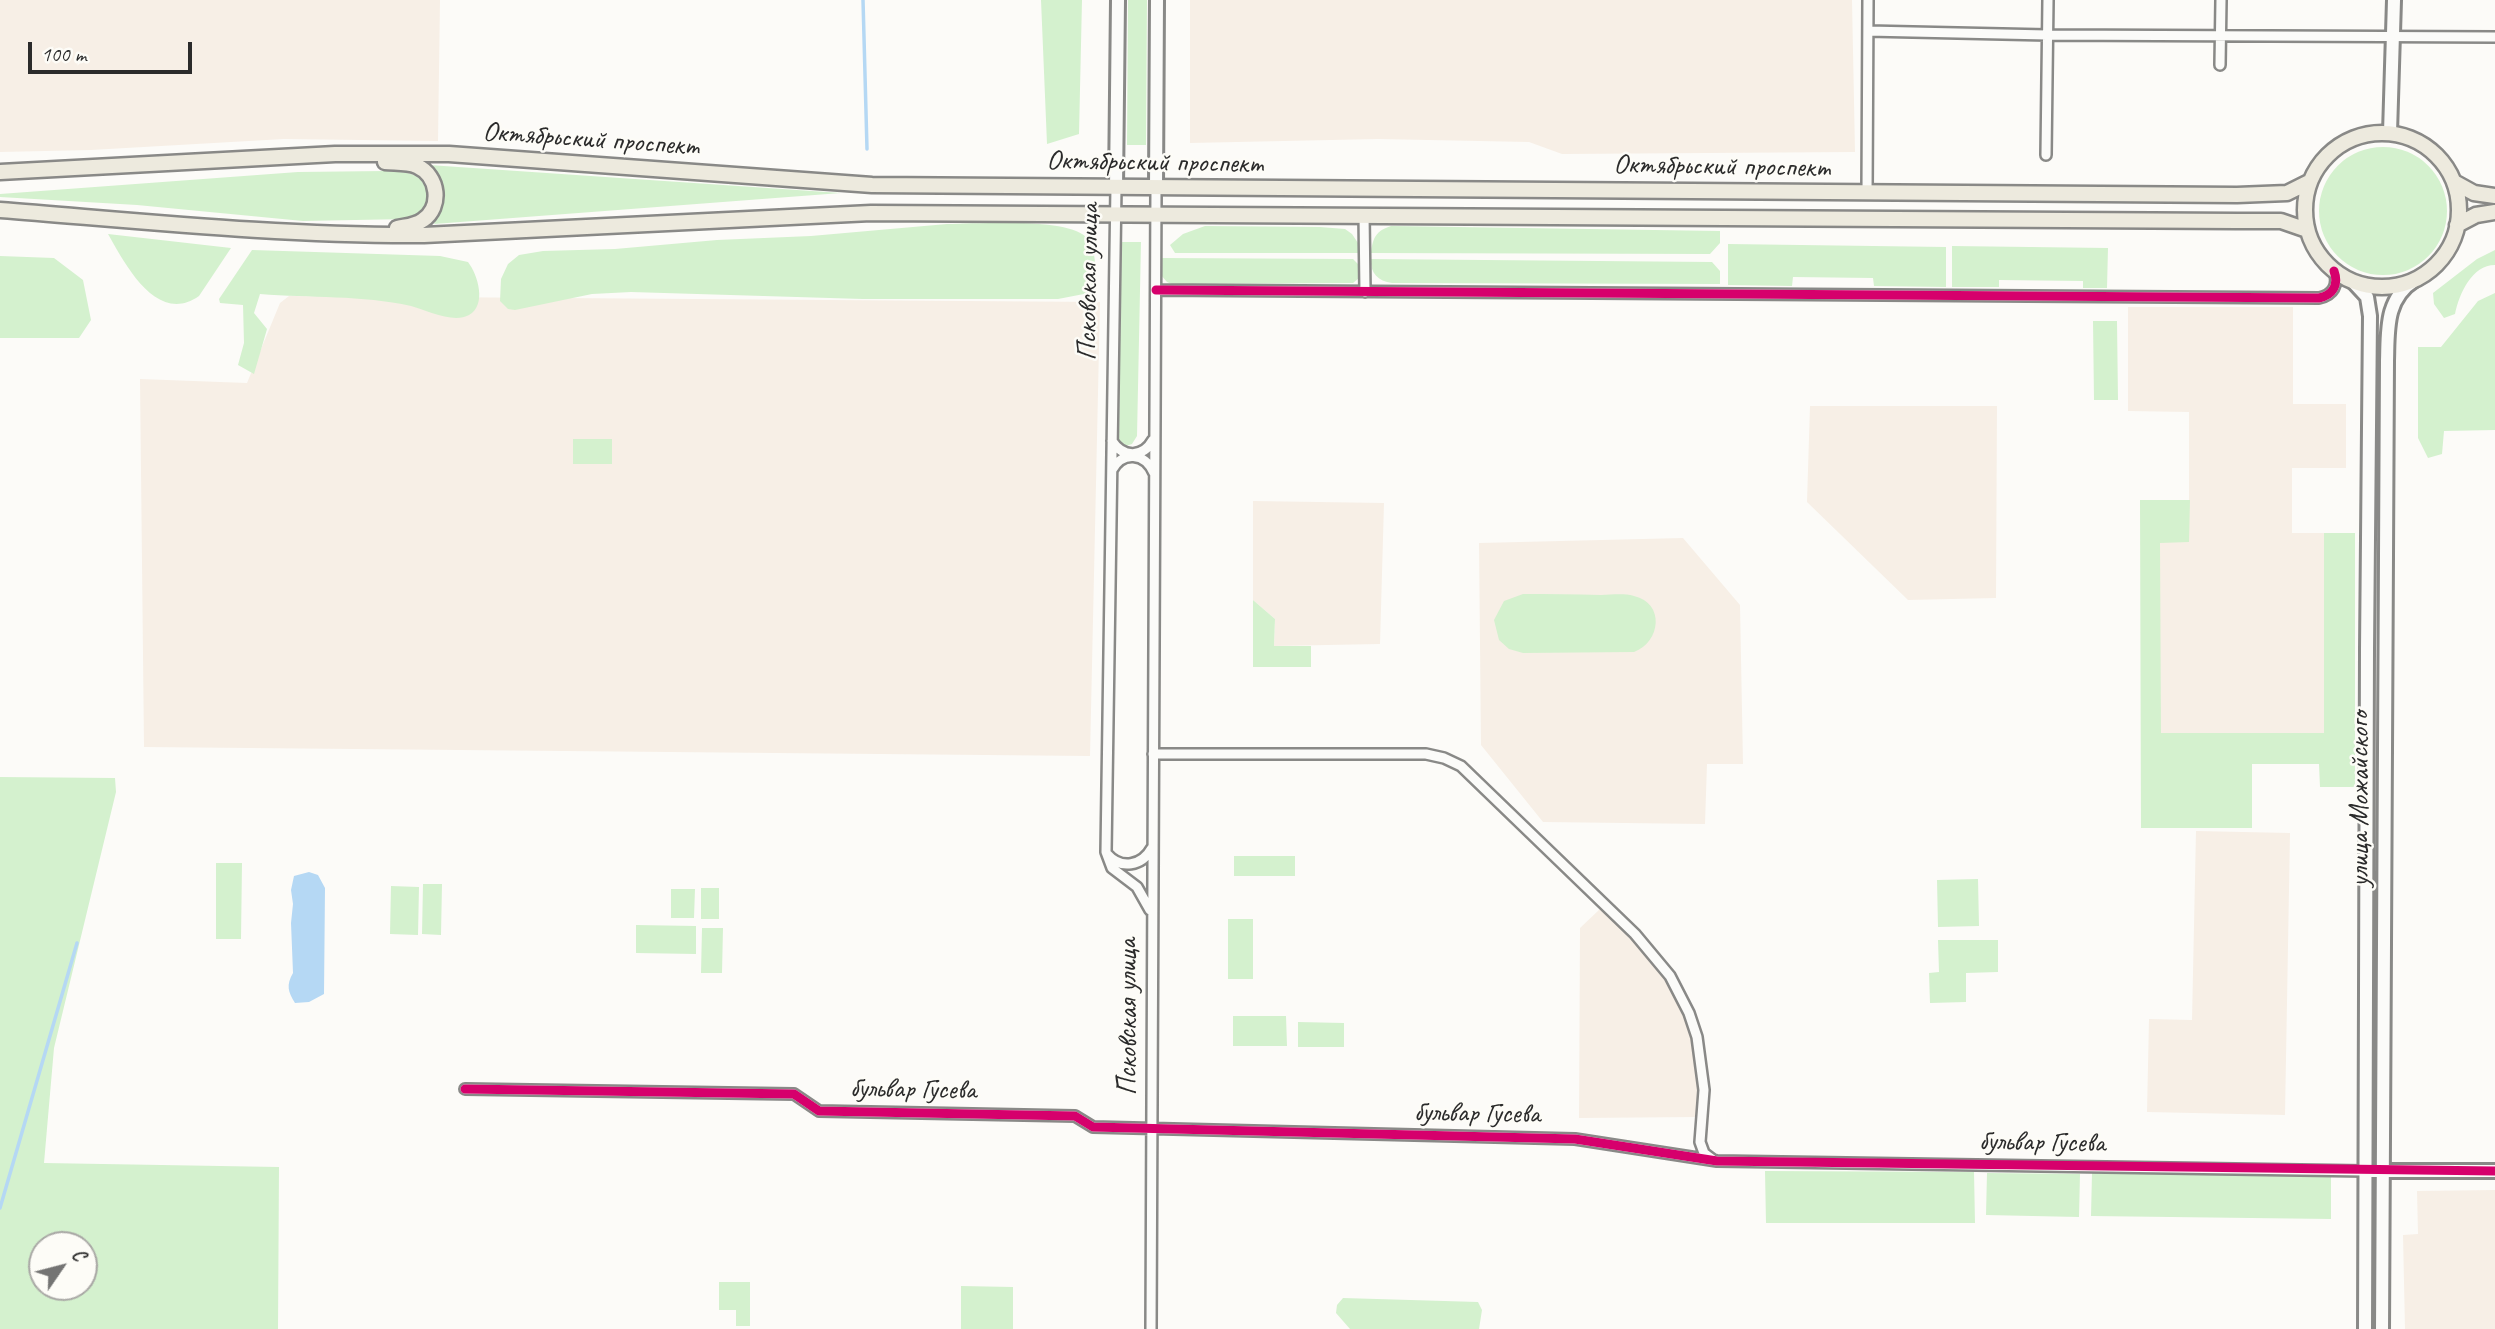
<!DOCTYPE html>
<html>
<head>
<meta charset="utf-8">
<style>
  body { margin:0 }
  #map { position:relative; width:2495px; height:1329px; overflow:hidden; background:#fcfbf8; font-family:Caveat,sans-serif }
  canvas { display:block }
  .north { position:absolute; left:28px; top:1231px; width:70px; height:70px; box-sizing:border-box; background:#fdfcf7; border:2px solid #a9a8a5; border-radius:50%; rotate:55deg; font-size:19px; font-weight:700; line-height:28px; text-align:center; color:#2b2b2b }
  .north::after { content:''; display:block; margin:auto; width:24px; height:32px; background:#747473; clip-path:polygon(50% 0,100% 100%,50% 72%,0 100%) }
  .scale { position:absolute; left:28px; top:42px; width:164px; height:32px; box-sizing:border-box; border:4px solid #2b2b2b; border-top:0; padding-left:9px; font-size:21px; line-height:24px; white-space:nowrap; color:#2b2b2b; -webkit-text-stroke:5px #fdfcf7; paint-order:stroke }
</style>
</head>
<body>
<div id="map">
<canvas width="2495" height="1329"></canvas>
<div class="north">С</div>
<div class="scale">100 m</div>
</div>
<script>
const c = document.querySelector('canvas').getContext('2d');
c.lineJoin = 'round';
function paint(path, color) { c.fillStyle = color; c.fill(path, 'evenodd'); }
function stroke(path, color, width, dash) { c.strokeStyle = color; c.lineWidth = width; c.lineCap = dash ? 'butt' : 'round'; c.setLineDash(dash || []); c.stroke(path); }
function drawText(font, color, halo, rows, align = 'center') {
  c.font = font + ' Caveat,sans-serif'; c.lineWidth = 5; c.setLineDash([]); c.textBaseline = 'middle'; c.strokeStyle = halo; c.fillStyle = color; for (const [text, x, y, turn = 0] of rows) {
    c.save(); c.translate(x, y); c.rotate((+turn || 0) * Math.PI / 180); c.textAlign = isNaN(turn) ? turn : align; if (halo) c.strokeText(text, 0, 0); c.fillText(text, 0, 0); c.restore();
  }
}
const built = new Path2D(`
  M0 0H440L438 141 284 139 91 150 0 152Z
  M1190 0H1852L1855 152 1562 154 1529 142 1378 139 1190 143Z
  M289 296 1100 302 1090 756 144 747 140 379 247 383 280 303Z
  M2128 307H2293V404H2346V468H2292V533H2324V733H2160V542H2189V412L2128 411Z
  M1810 406H1997L1996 598 1908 600 1807 502Z
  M1253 501 1384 503 1380 644 1274 646 1275 619 1253 600Z
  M1683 538 1740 605 1743 764H1707L1705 824 1543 822 1481 745 1479 543Z
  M2196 831 2290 833 2285 1115 2147 1112 2149 1019 2192 1020Z
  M1600 909 1648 956 1672 989 1685 1018 1698 1067 1697 1117 1579 1118 1580 928Z
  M2495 1190V1329H2405L2403 1235 2418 1234 2417 1191Z`);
const green = new Path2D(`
  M1041 0H1082L1079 134 1047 144Z
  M1128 0H1147L1146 145H1127Z
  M2319 211a64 64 0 1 1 128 0a64 64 0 1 1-128 0Z
  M429 165 841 193 434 224C446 200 449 185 429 165Z
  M385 171C410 173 426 171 428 202L420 213 407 219 303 221 137 205 0 197V194L298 172Z
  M947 224C977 224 1065 217 1086 237 1093 243 1094 253 1095 262 1096 274 1096 282 1089 293L1058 299H863L631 292 592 294 515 310 508 309 500 301 501 279 508 264 519 255 543 251 615 249 717 240 811 236Z
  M1205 226 1320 227 1345 229 1352 234 1358 243 1360 253H1175L1170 245 1183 234Z
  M1391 226 1720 231V243L1710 254 1371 253C1373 237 1376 231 1391 226Z
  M108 234 231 248 199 296C157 326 125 264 108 234Z
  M1121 242H1141L1137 436 1132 444 1126 446 1119 441Z
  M1728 244 1946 247V287L1874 286 1873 278 1793 277 1792 286 1728 285Z
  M1952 246 2108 248 2107 288H2083V281L1999 280V287H1952Z
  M252 250 440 256 468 262C478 275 487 305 469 315 453 324 427 310 411 306 362 295 310 298 260 294L254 313 267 329 254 374 238 365 244 343 243 305 220 303 219 299Z
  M2495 250V265C2472 265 2459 294 2455 314L2444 318 2434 304 2433 293 2477 259Z
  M0 256 54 258 83 280 91 320 79 338H0Z
  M1161 258 1353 259 1358 264 1359 278 1353 283 1172 284 1167 282 1160 274Z
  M1371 259 1712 262 1720 271V284L1392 283C1378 281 1370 273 1371 259Z
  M2495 293V430L2444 431 2442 454 2428 458 2418 438V347H2441L2478 301Z
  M2093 321H2117L2118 400H2094Z
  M573 439H612V464H573Z
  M2140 500H2190L2189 542 2160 543 2161 733H2324V533H2355V787H2320L2319 764H2252V828H2141Z
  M1523 594C1549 594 1575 594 1601 595 1611 595 1623 593 1634 596 1665 603 1661 642 1634 652L1523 653 1509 649 1499 640 1494 620 1504 601Z
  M1253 600 1275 619 1274 646H1311V667H1253Z
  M0 777 115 778 116 792 54 1048 44 1163 279 1167 278 1329H0ZM42 1245H84V1287H42Z
  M1234 856H1295V876H1234Z
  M216 863H242L241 939H216Z
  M1978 879 1979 926 1938 927 1937 880Z
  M423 884H442L441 935 422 934Z
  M391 886 419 887 418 935 390 934Z
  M701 888H719V919H701Z
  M671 889H695L694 918H671Z
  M1228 919H1253V979H1228Z
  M636 925 696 926V954L636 953Z
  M702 928H723L722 973H701Z
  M1938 940H1998V972L1966 973V1002L1930 1003 1929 973 1939 972Z
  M1233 1016H1286L1287 1046H1233Z
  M1298 1022 1344 1023V1047H1298Z
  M1765 1171 1974 1172 1975 1223H1766Z
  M1987 1173 2080 1174 2079 1217 1986 1215Z
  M2092 1173 2331 1176V1219L2091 1216Z
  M719 1282H750V1326H736V1310H719Z
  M961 1286 1013 1287V1329H961Z
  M1343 1298 1478 1302 1482 1310 1479 1329H1350L1336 1313 1337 1305Z`);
const water = new Path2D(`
  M309 872 318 875 325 888 324 994 309 1002 295 1003C288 992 286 985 293 973L291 923 293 904 291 890 294 876Z`);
const stream = new Path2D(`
  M863 0 867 149
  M0 1208 77 943`);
const minor = new Path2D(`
  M1868 31 2047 35 2495 37
  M2220 65 2221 0
  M2046 155 2048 0
  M1116 187 1106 852 1112 868 1137 887 1150 910
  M1867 193 1868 0
  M1364 214 1365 292
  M1156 290 2319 298C2333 295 2339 285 2334 271
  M1112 441C1123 458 1143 458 1153 440
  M1112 470C1122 451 1145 452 1154 473
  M1153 754H1426L1444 758 1461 766 1635 934 1670 976 1689 1013 1697 1037 1704 1090 1700 1142 1704 1153 1712 1159
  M1107 854C1121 870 1142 866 1152 848
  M465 1089 794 1094 819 1111 1075 1116 1093 1127 1575 1139 1717 1161 2365 1171
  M1151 1329 1156 188`);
const tertiary = new Path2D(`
  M2365 1171H2495`);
const secondary = new Path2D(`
  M2390 133 2394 0
  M1116 187 1118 0
  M1156 188 1157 0
  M2354 283 2367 297 2370 316 2367 649 2365 1329
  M2382 1329 2387 361C2388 330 2385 299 2415 280`);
const primary = new Path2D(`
  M2305 210a77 77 0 1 1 154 0a77 77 0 1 1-154 0Z
  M385 162C395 163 408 162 417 166 439 176 442 207 423 220 415 226 406 226 397 228
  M0 172 335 154H449L872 185 2237 195 2287 193 2309 182
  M2454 182 2474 193 2495 196
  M0 210C141 221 282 236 424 235L871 213 2237 221H2281L2307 230
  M2457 225 2476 215 2495 212`);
const cycleway = new Path2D(`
  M1156 290 2319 298C2333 295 2339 285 2334 271
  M465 1089 794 1094 819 1111 1075 1116 1093 1127 1575 1139 1717 1161 2495 1171`);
const streetNames = [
  ["Октябрьский проспект",591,140,4],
  ["Октябрьский проспект",1155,163,1],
  ["Октябрьский проспект",1722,167,1],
  ["Псковская улица",1089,282,-89],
  ["улица Можайского",2361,799,-90],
  ["Псковская улица",1129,1017,-90],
  ["бульвар Гусева",913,1090,1],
  ["бульвар Гусева",1477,1114,1],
  ["бульвар Гусева",2042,1143,1]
];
paint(built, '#f7efe6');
paint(green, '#d4f1ce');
paint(water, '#b5d8f4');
stroke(stream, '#b5d8f4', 3.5);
stroke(minor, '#898987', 14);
stroke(tertiary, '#898987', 18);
stroke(secondary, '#898987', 18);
stroke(primary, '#898987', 19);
stroke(minor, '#fbfbf9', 9);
stroke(tertiary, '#fbfbf9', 12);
stroke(secondary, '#fbfbf9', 12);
stroke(primary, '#edeade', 14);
stroke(cycleway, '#d6006c', 9);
drawText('28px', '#2b2b2b', '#fdfcf7', streetNames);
</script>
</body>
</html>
